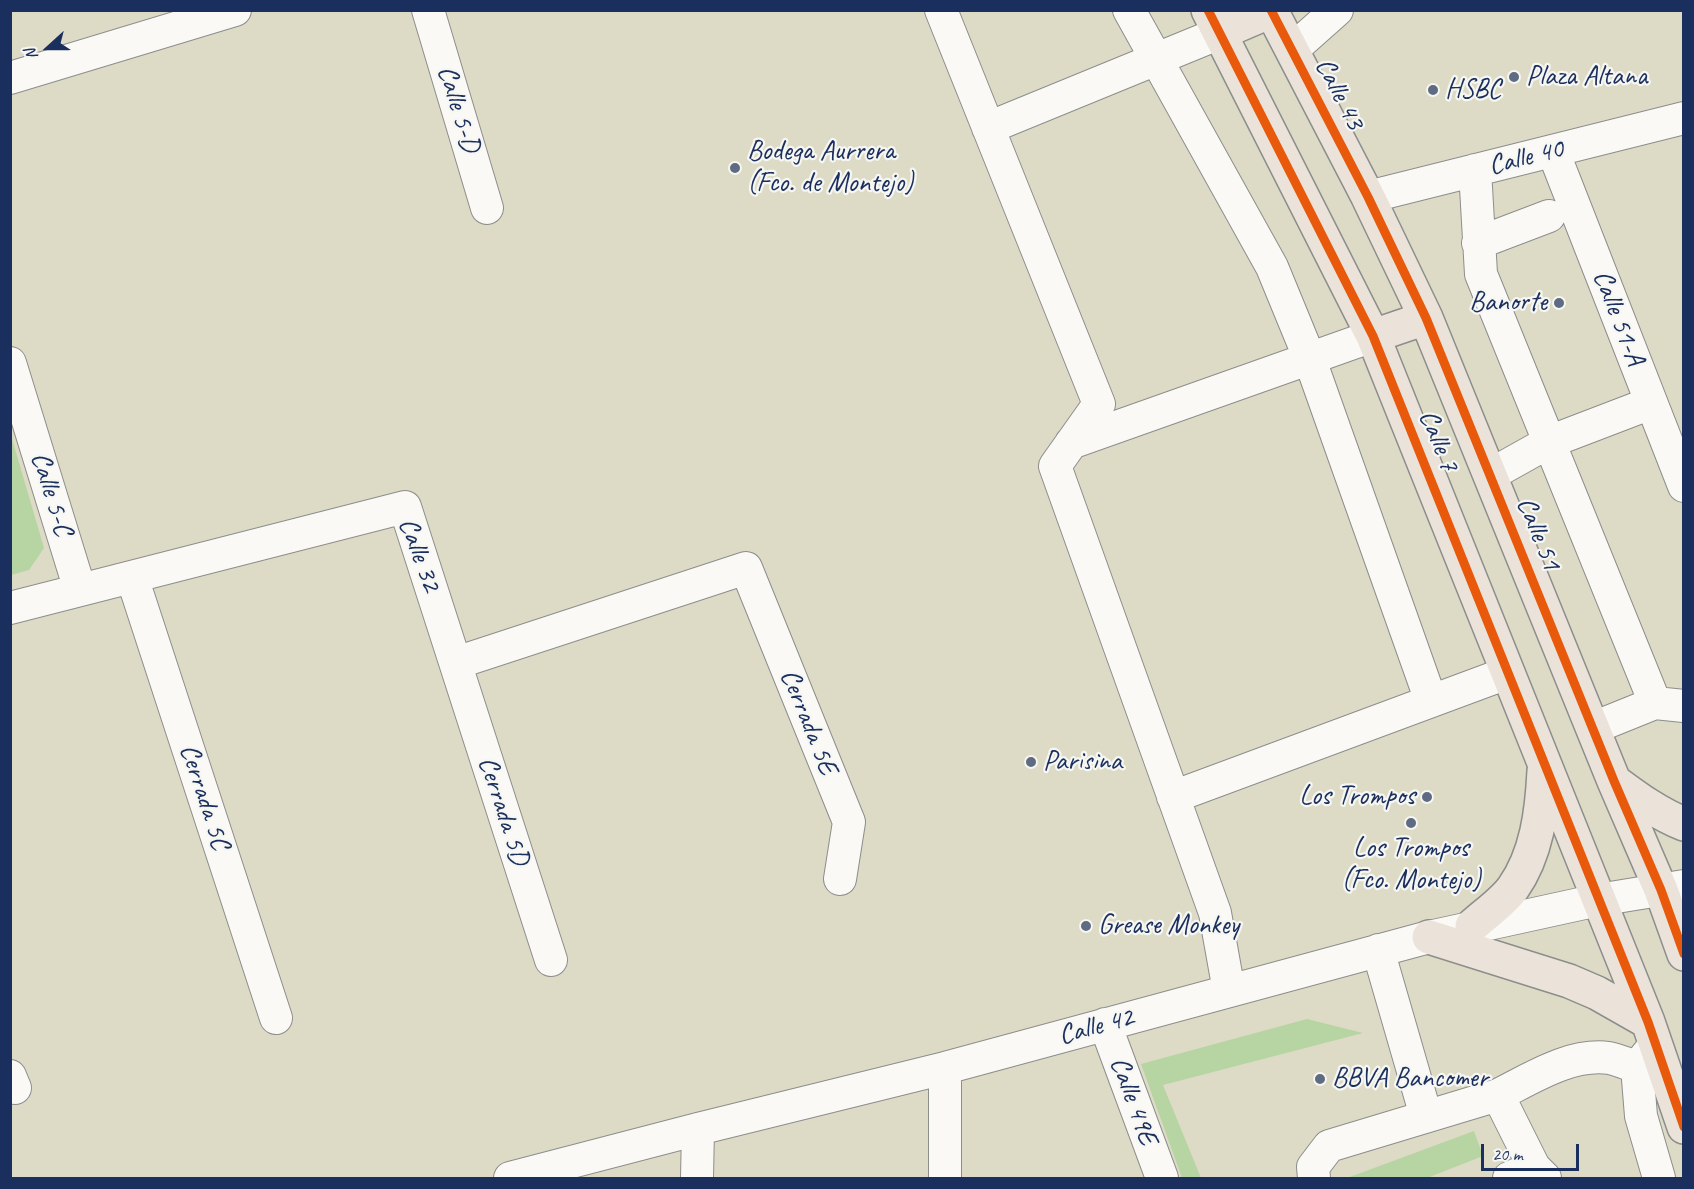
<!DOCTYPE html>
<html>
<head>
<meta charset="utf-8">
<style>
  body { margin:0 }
  #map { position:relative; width:1694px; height:1189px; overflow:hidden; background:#dddac6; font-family:Caveat,sans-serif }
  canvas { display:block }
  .frame { position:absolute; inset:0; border:12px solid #1b2f5e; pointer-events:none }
  .north { position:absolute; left:18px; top:18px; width:60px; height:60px; -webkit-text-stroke:4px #f6f6f2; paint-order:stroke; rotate:249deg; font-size:16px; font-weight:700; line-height:24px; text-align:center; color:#1b2f5e }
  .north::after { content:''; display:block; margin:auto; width:21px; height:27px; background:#1b2f5e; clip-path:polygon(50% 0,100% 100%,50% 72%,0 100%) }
  .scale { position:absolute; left:1481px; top:1144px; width:98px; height:27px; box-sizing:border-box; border:3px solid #1b2f5e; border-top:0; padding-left:8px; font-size:18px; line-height:21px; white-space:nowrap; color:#1b2f5e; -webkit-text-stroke:4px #f6f6f2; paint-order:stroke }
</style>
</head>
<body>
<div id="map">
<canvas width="1694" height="1189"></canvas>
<div class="frame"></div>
<div class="north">N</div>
<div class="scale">20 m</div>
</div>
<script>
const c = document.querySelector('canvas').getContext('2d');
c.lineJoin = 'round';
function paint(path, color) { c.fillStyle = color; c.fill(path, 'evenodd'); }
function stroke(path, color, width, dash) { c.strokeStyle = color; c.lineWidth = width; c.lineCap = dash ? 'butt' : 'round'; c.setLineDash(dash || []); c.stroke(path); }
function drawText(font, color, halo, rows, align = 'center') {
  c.font = font + ' Caveat,sans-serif'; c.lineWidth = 4.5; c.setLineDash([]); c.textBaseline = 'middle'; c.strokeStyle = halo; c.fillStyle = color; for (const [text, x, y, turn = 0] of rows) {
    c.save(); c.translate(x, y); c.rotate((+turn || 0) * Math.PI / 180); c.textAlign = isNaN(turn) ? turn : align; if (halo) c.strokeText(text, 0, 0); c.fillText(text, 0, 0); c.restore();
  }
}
const green = new Path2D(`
  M10 432 44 548 29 570 11 575Z
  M1307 1019 1363 1033 1163 1085 1201 1178H1182L1141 1064Z
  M1474 1131 1483 1156 1427 1178H1347Z`);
const minor = new Path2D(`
  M428 10 487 208
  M941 10 1099 404 1055 466 1215 913 1229 991
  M1129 10 1272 267 1309 357 1431 701
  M1292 50 1337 10
  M10 78 235 10
  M988 128 1220 33
  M1553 151 1684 486
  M1475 170 1481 274 1655 703
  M1368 197 1684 118
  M1478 243 1549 216
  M10 363 80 590
  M1071 443 1373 336
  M1490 475 1549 442 1651 403
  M132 577 276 1018
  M10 608 405 507 551 960
  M456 663 746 568 849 822 840 879
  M1593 728 1655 703 1684 706
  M1173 797 1507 673
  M1378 950 1426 1116
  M1105 1024 1162 1178
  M1650 1051 1637 1067 1641 1116 1659 1178
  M10 1076 15 1088
  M1498 1095C1532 1078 1570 1053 1609 1058 1618 1060 1628 1064 1637 1067
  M510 1178 698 1129 945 1068 1429 937 1598 900 1684 886
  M697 1178 698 1129
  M945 1178V1068
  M1314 1178 1313 1167 1329 1146 1498 1095 1534 1167 1545 1178
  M1509 1178 1534 1167`);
const major = new Path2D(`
  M1208 10 1373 336 1648 1022 1684 1127
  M1271 10 1368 197 1426 318 1614 781 1661 890 1684 954
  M1220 33 1271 11
  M1373 336 1426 318
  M1614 781C1637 798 1657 813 1684 824
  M1472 926C1485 914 1503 902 1513 888 1537 854 1542 811 1544 771
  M1429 937 1569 981 1597 993 1648 1022`);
const cycleway = new Path2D(`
  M1208 10 1373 336 1648 1022 1684 1127
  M1271 10 1368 197 1426 318 1614 781 1661 890 1684 954`);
const markers = [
  [1514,77,6,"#5f6b82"],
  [1433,90,6,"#5f6b82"],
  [735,168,6,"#5f6b82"],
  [1559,303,6,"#5f6b82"],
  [1031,762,6,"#5f6b82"],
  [1427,797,6,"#5f6b82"],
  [1411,823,6,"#5f6b82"],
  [1086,926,6,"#5f6b82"],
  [1320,1079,6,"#5f6b82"]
];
const poiNames = [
  ["Plaza Altana",1526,77],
  ["HSBC",1445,90],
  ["Bodega Aurrera",747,152],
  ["(Fco. de Montejo)",747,184],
  ["Banorte",1547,303,"right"],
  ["Parisina",1043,762],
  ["Los Trompos",1415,797,"right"],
  ["Los Trompos",1411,849,"center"],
  ["(Fco. Montejo)",1411,881,"center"],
  ["Grease Monkey",1098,926],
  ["BBVA Bancomer",1332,1079]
];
const streetNames = [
  ["Calle 43",1339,94,63],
  ["Calle 5-D",458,109,73],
  ["Calle 40",1526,158,-14],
  ["Calle 51-A",1618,318,69],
  ["Calle 7",1438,441,68],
  ["Calle 5-C",51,494,73],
  ["Calle 51",1538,534,68],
  ["Calle 32",419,555,70],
  ["Cerrada 5E",808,722,68],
  ["Cerrada 5C",204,797,72],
  ["Cerrada 5D",503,811,72],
  ["Calle 42",1096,1027,-15],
  ["Calle 49E",1133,1101,70]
];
paint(green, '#b6d5a3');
stroke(minor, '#8c8e8c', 34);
stroke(major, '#8c8e8c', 36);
stroke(minor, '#faf9f6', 32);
stroke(major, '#ebe3da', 33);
stroke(cycleway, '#e8590c', 9);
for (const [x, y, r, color] of markers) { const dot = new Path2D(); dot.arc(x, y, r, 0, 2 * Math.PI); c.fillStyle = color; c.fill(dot); stroke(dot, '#f6f6f2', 2); }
drawText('28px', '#1b2f5e', '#f6f6f2', poiNames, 'left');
drawText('28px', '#1b2f5e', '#f6f6f2', streetNames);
</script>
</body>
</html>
